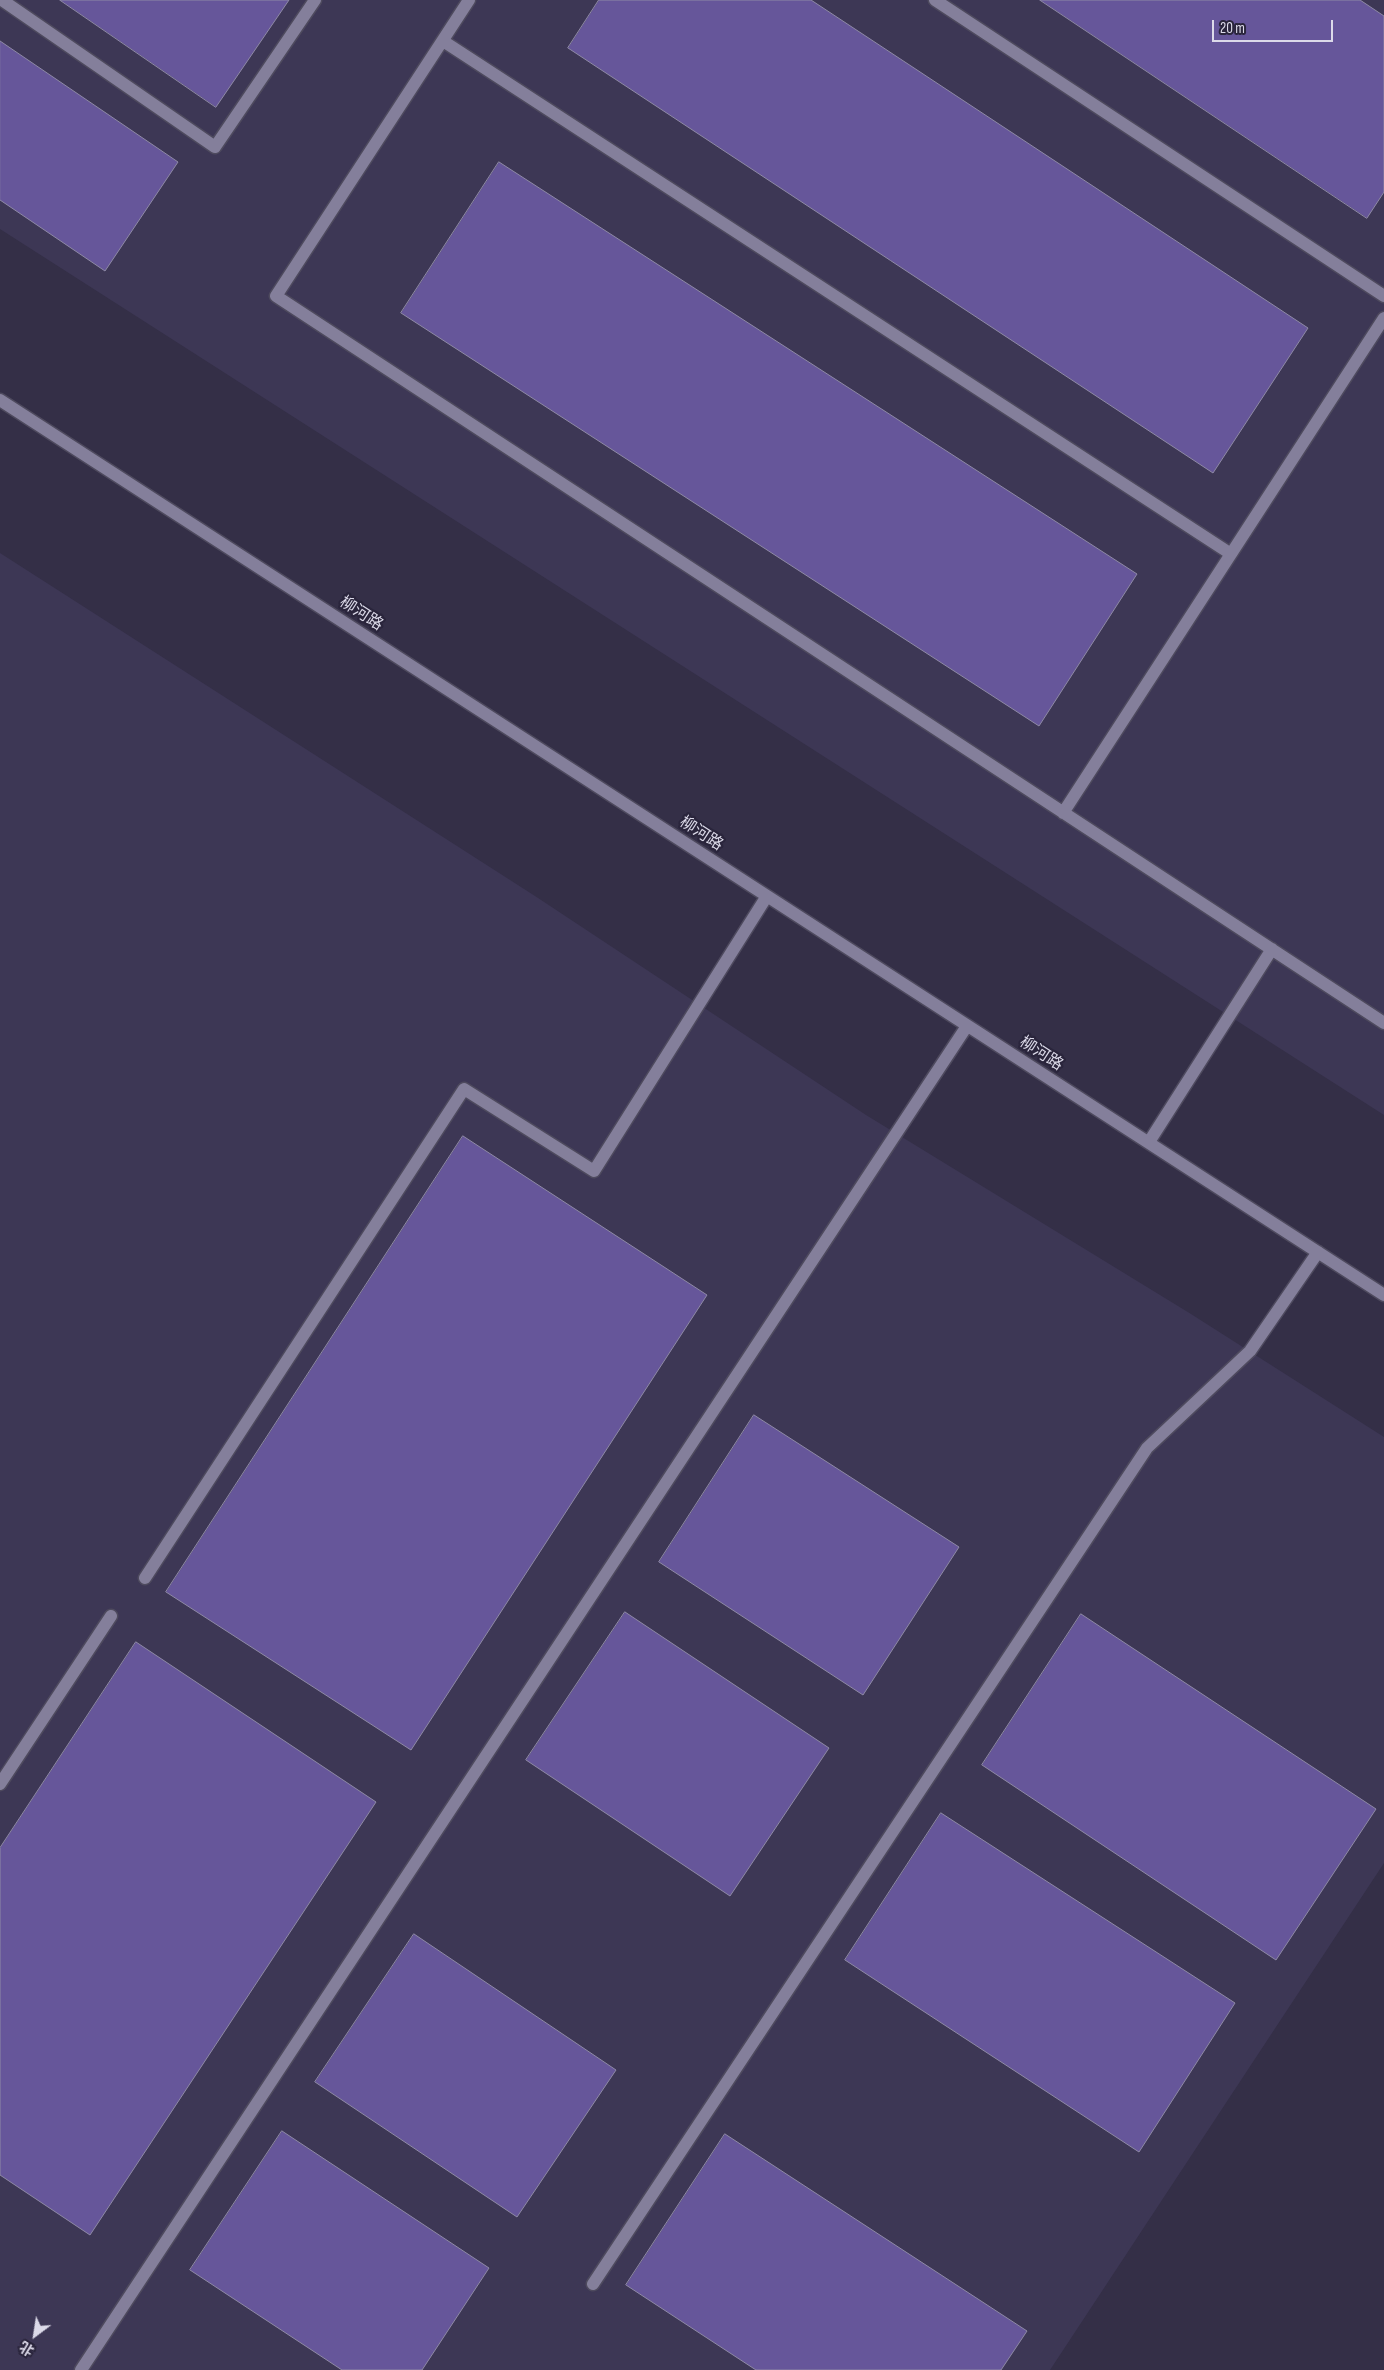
<!DOCTYPE html>
<html>
<head>
<meta charset="utf-8">
<style>
  body { margin:0 }
  #map { position:relative; width:1384px; height:2370px; overflow:hidden; background:#342f47; font-family:"Sofia Sans Condensed","Noto Sans SC",sans-serif }
  canvas { display:block }
  .north { position:absolute; left:10px; top:2310px; width:50px; height:50px; -webkit-text-stroke:4px #2a253c; paint-order:stroke; rotate:211deg; font-size:14px; font-weight:700; line-height:20px; text-align:center; color:#dcdae9 }
  .north::after { content:''; display:block; margin:auto; width:18px; height:22px; background:#dcdae9; clip-path:polygon(50% 0,100% 100%,50% 72%,0 100%) }
  .scale { position:absolute; left:1212px; top:20px; width:121px; height:22px; box-sizing:border-box; border:2px solid #dcdae9; border-top:0; padding-left:6px; font-size:15px; line-height:18px; white-space:nowrap; color:#dcdae9; -webkit-text-stroke:4px #2a253c; paint-order:stroke }
</style>
</head>
<body>
<div id="map">
<canvas width="1384" height="2370"></canvas>
<div class="north">北</div>
<div class="scale">20 m</div>
</div>
<script>
const c = document.querySelector('canvas').getContext('2d');
c.lineJoin = 'round';
function paint(path, color) { c.fillStyle = color; c.fill(path, 'evenodd'); }
function stroke(path, color, width, dash) { c.strokeStyle = color; c.lineWidth = width; c.lineCap = dash ? 'butt' : 'round'; c.setLineDash(dash || []); c.stroke(path); }
function drawText(font, color, halo, rows, align = 'center') {
  c.font = font + ' "Sofia Sans Condensed","Noto Sans SC",sans-serif'; c.lineWidth = 4.5; c.setLineDash([]); c.textBaseline = 'middle'; c.strokeStyle = halo; c.fillStyle = color; for (const [text, x, y, turn = 0] of rows) {
    c.save(); c.translate(x, y); c.rotate((+turn || 0) * Math.PI / 180); c.textAlign = isNaN(turn) ? turn : align; if (halo) c.strokeText(text, 0, 0); c.fillText(text, 0, 0); c.restore();
  }
}
const built = new Path2D(`
  M0 0H1384V1115L0 229Z
  M0 553 535 896 866 1115 1191 1314 1384 1437V1863L1050 2370H0Z`);
const building = new Path2D(`
  M60 0H289L216 107Z
  M599 0H811L1308 328 1213 473 568 48Z
  M1040 0H1360L1384 16V192L1367 218Z
  M0 41 178 162 105 271 0 200Z
  M499 162 1137 574 1039 726 401 313Z
  M463 1136 707 1295 411 1750 166 1592Z
  M754 1415 959 1547 863 1695 659 1562Z
  M625 1612 829 1748 730 1896 526 1760Z
  M1081 1614 1376 1809 1276 1960 982 1765Z
  M136 1642 376 1802 90 2235 0 2175V1848Z
  M941 1813 1235 2003 1139 2152 845 1960Z
  M414 1934 616 2070 517 2217 315 2082Z
  M282 2131 489 2268 422 2370H342L190 2270Z
  M725 2134 1027 2331 1001 2370H756L626 2285Z`);
const minor = new Path2D(`
  M2 0 215 147 315 0
  M469 0 276 296 1384 1023
  M935 0 1384 296
  M443 41 1231 554
  M0 400 1384 1295
  M1063 813 1384 318
  M1149 1142 1272 949
  M145 1578 464 1089 594 1171 767 896
  M0 1784 111 1616
  M593 2284 1147 1448 1250 1351 1318 1252
  M81 2370 967 1026`);
const streetNames = [
  ["柳河路",361,614,33],
  ["柳河路",701,834,33],
  ["柳河路",1041,1054,33]
];
paint(built, '#3d3755');
paint(building, '#66569a');
stroke(building, '#8e89a5', 1);
stroke(minor, '#4e4a5e', 15);
stroke(minor, '#847f9b', 12);
drawText('16px', '#dcdae9', '#2a253c', streetNames);
</script>
</body>
</html>
